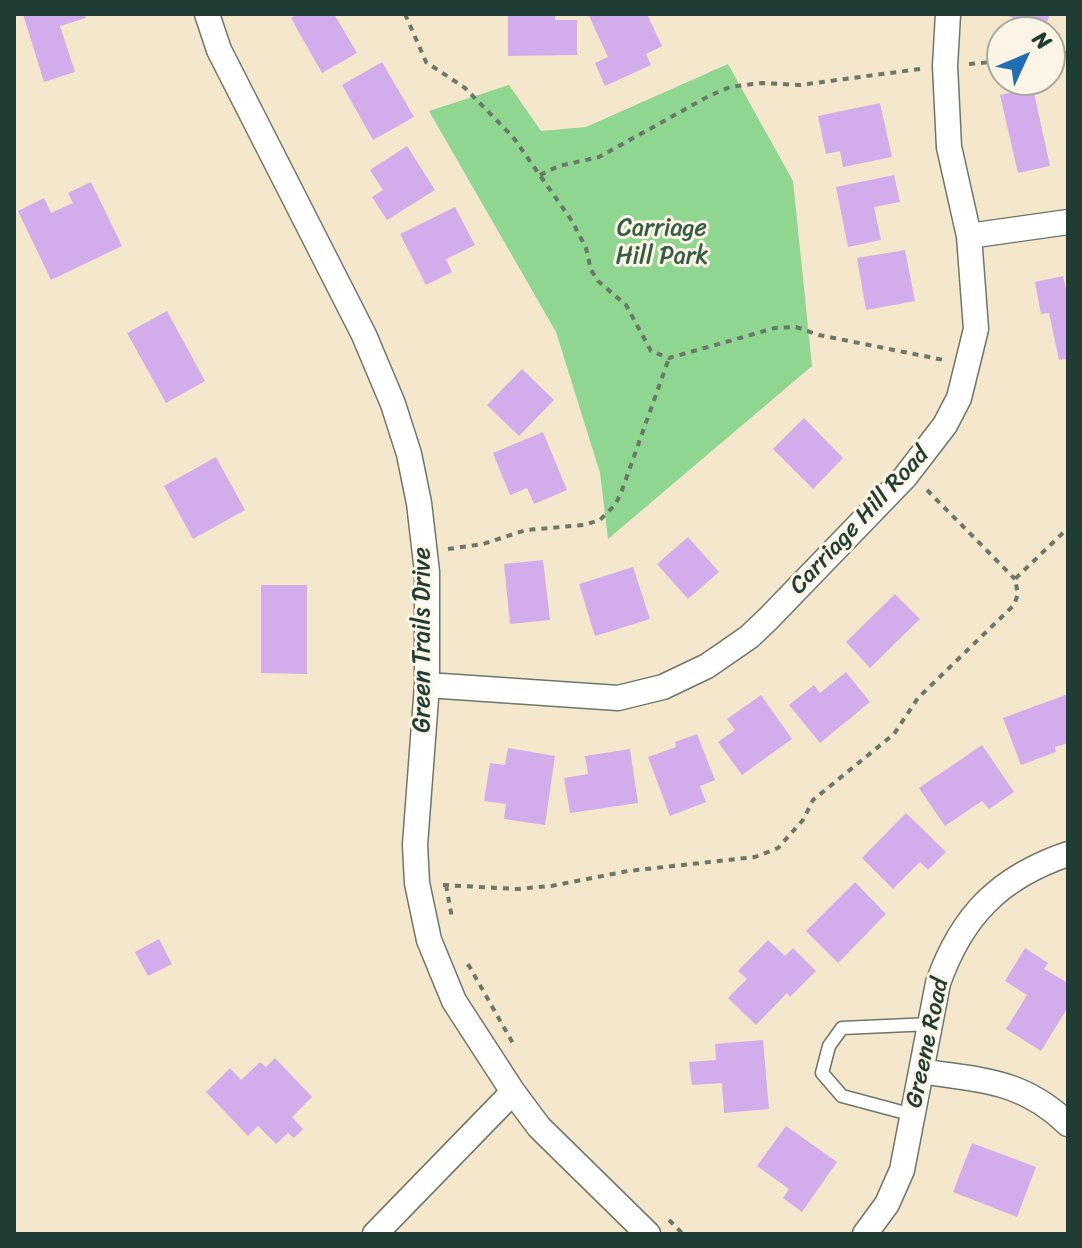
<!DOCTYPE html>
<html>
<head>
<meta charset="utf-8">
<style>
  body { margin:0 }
  #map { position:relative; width:1082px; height:1248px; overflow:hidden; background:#f4e7cc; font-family:Sriracha,sans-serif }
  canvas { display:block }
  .frame { position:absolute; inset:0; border:16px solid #1f3d34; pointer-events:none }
  .north { position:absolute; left:986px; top:16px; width:80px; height:80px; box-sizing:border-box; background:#fcf5e5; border:2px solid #a4ab9e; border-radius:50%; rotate:46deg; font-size:22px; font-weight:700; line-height:32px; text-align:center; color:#1f3d34 }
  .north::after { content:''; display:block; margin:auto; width:28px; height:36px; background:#1f6fb2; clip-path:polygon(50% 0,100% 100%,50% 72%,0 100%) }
</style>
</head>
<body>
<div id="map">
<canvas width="1082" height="1248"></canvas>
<div class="frame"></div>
<div class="north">N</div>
</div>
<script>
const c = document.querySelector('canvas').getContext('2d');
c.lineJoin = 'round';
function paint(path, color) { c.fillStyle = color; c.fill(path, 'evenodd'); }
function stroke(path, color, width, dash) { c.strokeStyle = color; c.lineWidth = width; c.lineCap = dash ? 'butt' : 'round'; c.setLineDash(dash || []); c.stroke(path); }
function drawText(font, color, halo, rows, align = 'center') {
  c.font = font + ' Sriracha,sans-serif'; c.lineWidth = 6; c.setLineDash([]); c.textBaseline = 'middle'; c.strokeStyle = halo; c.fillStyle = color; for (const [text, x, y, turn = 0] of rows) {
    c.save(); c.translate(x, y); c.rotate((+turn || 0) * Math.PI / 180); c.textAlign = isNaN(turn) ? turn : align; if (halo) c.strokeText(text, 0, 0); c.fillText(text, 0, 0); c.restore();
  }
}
const green = new Path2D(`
  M728 64 793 181 812 366 608 539 600 473 556 332 429 111 509 85 541 131 586 127Z`);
const building = new Path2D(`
  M23 14H85L86 18 60 26 75 72 44 82Z
  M299 14H334L357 53 322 73 291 18Z
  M508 14H555V20H577V55L508 56Z
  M594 14H647L662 46 646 54 651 65 605 86 595 63 608 57 589 16Z
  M1003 14H1050L1044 30Z
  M382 62 414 117 373 140 342 85Z
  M1033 88 1050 166 1018 173 1000 95Z
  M880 103 892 157 843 167 840 151 826 154 818 116Z
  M407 146 435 190 387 220 372 197 383 190 370 170Z
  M894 175 900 202 874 207 881 240 848 247 836 187Z
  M91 182 122 246 51 280 18 211 44 198 51 213 73 203 68 193Z
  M455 207 475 245 446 259 452 272 426 285 400 234Z
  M905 250 915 301 866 310 857 258Z
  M1063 276 1068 298V359L1059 360 1049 313 1041 314 1035 282Z
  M167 311 205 381 166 403 127 333Z
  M522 369 554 400 519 436 487 405Z
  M804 418 843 458 813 489 773 449Z
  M543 432 567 490 534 504 527 488 510 495 493 453Z
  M216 457 245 510 193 539 164 486Z
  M688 537 719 572 688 599 657 564Z
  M543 560 550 620 510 624 504 564Z
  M633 567 650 619 595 636 579 584Z
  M261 585H307V674L261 673Z
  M895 594 920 619 870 668 846 642Z
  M846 672 870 702 820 743 789 705 814 685 820 693Z
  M1068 694V743L1055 747 1056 752 1021 765 1003 718Z
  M761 695 792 739 742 775 718 742 735 730 727 719Z
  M697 734 715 780 700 786 706 802 670 816 648 757 676 747 675 742Z
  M982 745 1014 792 989 809 982 801 945 826 919 788Z
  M508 748 555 756 545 825 504 819 506 804 484 801 490 763 505 765Z
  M630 749 638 803 570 813 564 778 588 774 585 756Z
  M906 813 946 852 928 870 920 862 893 889 862 858Z
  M855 882 886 914 838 963 806 931Z
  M159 939 172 964 148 976 135 952Z
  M768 940 785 956 793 948 816 971 790 997 787 993 756 1025 728 998 747 979 738 971Z
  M1025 948 1048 963 1044 969 1068 983V1007L1041 1051 1006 1029 1027 995 1005 981Z
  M763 1040 769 1109 724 1113 722 1083 692 1085 689 1062 716 1060 715 1044Z
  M275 1058 312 1097 292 1117 303 1129 294 1138 288 1133 276 1144 258 1126 248 1136 206 1092 230 1068 241 1080 260 1062 266 1067Z
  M786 1126 837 1162 802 1212 783 1198 789 1189 757 1166Z
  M972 1143 1036 1167 1017 1217 953 1192Z`);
const path = new Path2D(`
  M405 14 426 62 465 88 513 137 572 221 586 248 591 270 598 281 626 305 651 351 669 358 775 328 796 327 819 335 944 360
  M1050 56 1068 52
  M969 64 1002 61
  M540 175 559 166 599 157 709 96 730 87 762 83 800 85 920 69
  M927 490 1015 579
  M448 549 483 544 526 530 584 525 600 520 615 505 621 493 669 358
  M443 885 517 889 551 886 628 871 755 857 778 848 803 820 813 800 894 734 918 698 1014 605 1018 594 1015 579 1068 528
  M446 885 452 918
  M468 964 515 1047
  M669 1220 683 1234`);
const lane = new Path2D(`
  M913 1115 842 1096 822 1073 829 1046 842 1028 931 1024`);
const street = new Path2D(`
  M207 14 219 50 364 335 393 404 409 454 419 503 427 572V685L415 845 417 883 429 940 454 1001 513 1092 539 1127 648 1234
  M969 236 1068 222
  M427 685 618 698 663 687 707 666 749 637 768 619 905 477 945 425 959 398 976 329 969 236 949 147 945 66 948 14
  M921 1071C982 1081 1021 1079 1068 1124
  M375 1234 513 1092
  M865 1234 887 1204 902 1170 938 983C962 915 1000 877 1068 854`);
const parkNames = [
  ["Carriage",662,229],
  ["Hill Park",662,257]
];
const streetNames = [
  ["Carriage Hill Road",860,521,-47],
  ["Green Trails Drive",423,640,-90],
  ["Greene Road",928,1043,-78]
];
paint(green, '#8fd691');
paint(building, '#d3adeb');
stroke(lane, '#6a7869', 15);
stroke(street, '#6a7869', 27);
stroke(path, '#6a7869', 4, [6, 6]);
stroke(lane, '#fff', 12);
stroke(street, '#fff', 24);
drawText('24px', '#355c47', '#fcf5e5', parkNames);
drawText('24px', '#1f3d34', '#fcf5e5', streetNames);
</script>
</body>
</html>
